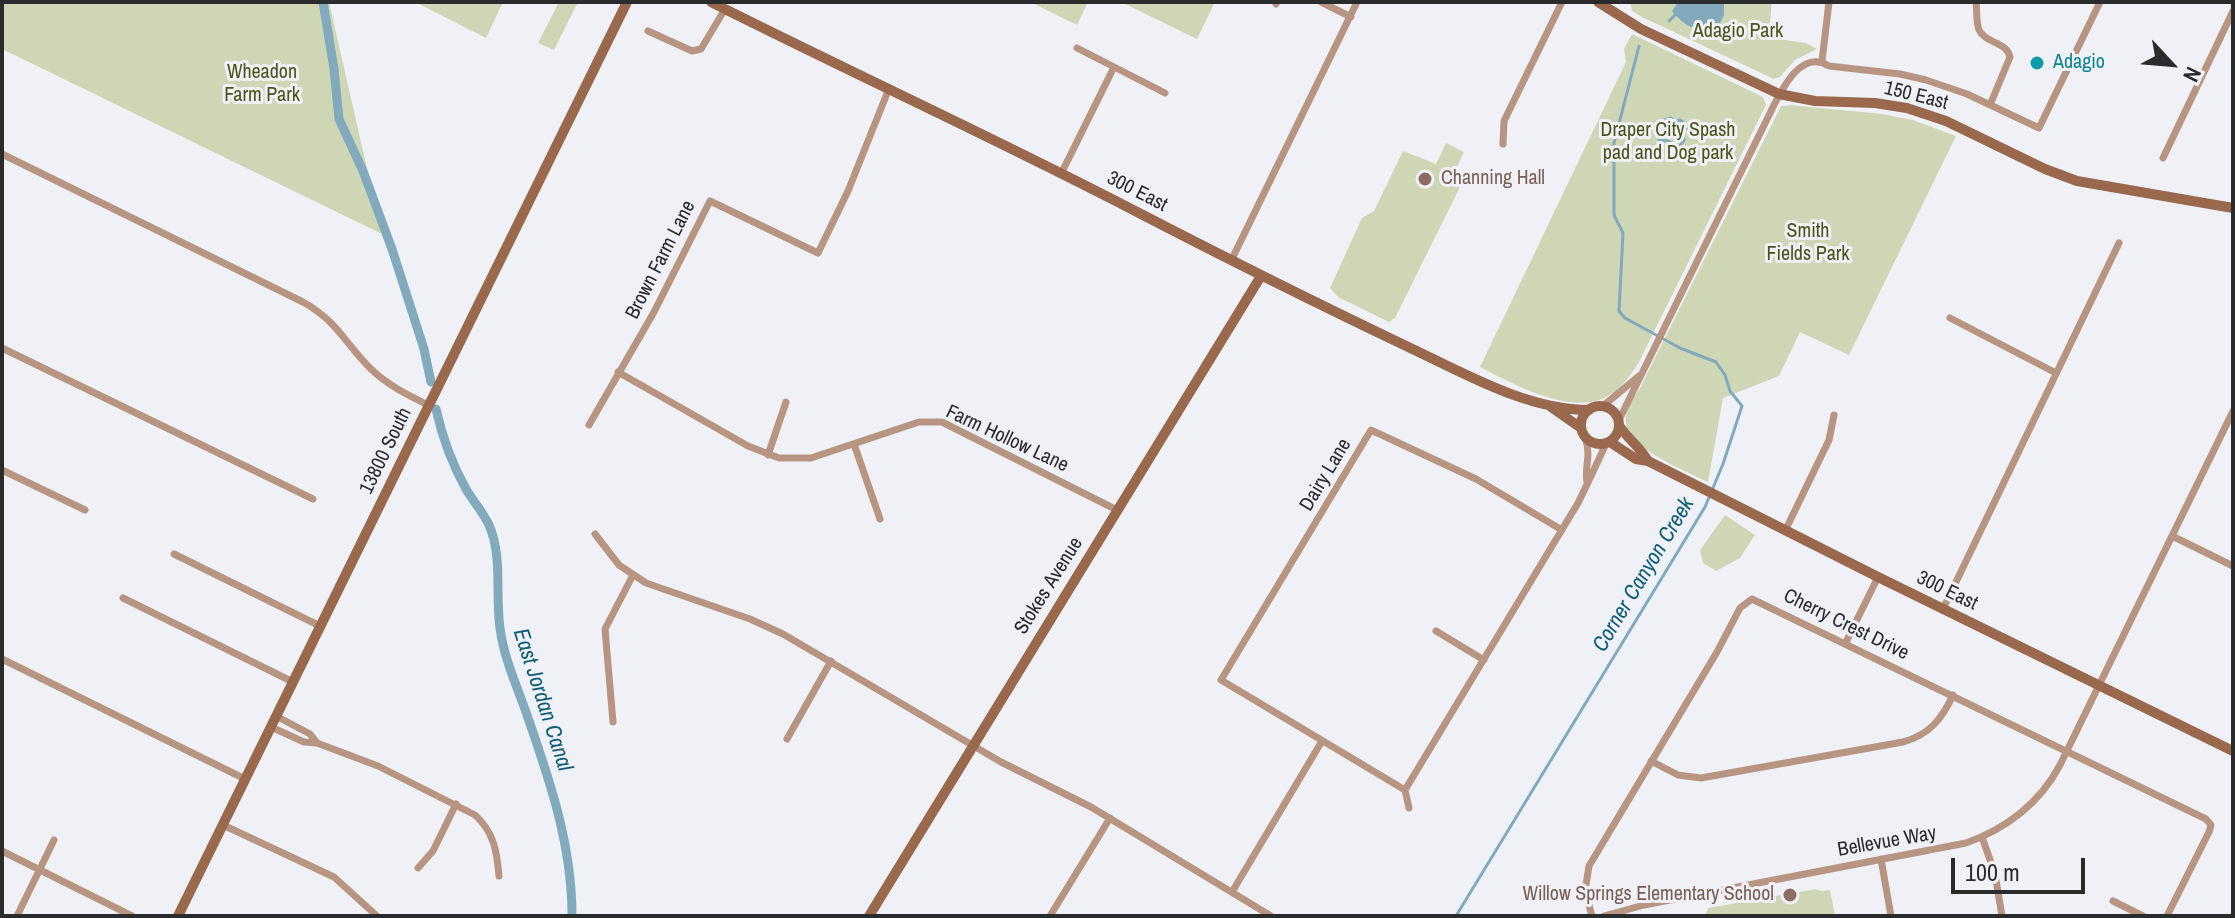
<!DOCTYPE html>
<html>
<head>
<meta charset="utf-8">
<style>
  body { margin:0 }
  #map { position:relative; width:2235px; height:918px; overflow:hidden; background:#f0f1f7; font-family:"Archivo Narrow",sans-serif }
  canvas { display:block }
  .frame { position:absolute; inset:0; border:4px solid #2a2b2d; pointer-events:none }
  .north { position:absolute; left:2131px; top:24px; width:80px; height:80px; -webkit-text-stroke:6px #f0f1f7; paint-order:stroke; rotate:116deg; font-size:22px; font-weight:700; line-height:32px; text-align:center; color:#2a2b2d }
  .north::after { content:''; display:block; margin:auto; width:28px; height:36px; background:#2a2b2d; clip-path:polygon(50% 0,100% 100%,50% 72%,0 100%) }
  .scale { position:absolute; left:1951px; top:858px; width:134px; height:36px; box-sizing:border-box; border:4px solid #2a2b2d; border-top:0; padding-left:10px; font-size:24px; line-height:28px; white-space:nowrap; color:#2a2b2d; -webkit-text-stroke:6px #f0f1f7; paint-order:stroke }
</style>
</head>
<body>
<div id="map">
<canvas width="2235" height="918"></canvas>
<div class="frame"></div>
<div class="north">N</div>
<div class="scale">100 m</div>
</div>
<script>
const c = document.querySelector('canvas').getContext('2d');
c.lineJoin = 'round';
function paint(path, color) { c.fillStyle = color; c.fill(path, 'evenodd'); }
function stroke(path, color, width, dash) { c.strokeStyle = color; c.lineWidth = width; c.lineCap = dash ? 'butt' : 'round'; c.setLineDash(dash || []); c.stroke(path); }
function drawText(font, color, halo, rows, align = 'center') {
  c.font = font + ' "Archivo Narrow",sans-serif'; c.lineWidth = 6; c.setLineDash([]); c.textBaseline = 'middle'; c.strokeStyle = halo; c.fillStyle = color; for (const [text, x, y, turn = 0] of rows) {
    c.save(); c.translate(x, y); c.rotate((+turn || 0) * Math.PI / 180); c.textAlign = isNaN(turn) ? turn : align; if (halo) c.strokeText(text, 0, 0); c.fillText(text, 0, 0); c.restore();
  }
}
const green = new Path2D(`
  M2 2H329L382 234 2 49Z
  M415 2H503L486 38Z
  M559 2H578L554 50 538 43Z
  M1030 2H1088L1077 25Z
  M1121 2H1215L1197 39Z
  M1630 2H1772L1769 32 1772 38 1806 43 1817 49 1795 60 1780 77 1774 79 1642 17 1632 11Z
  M1632 34 1763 97 1766 105 1638 364C1630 376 1621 389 1608 396 1572 417 1513 384 1480 367L1626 62 1624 49Z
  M1790 105 1882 114 1913 120 1956 136 1849 355 1800 332 1779 376 1723 398 1708 482C1688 472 1630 449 1626 425 1624 411 1631 401 1639 390L1781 106Z
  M1446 143 1464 152 1454 173 1460 187 1395 318 1389 322 1338 297 1330 288 1362 218 1374 211 1403 151 1436 164Z
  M1725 515 1755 535 1740 558 1716 571 1703 563 1700 550Z
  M1816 889 1821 891 1830 890 1835 916H1705L1708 908Z`);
const water = new Path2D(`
  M1678 2H1724V15L1718 27C1699 35 1684 26 1672 11Z`);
const stream = new Path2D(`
  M1669 21 1678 12
  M1676 121 1680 120 1689 127
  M1657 135 1662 121 1671 118 1681 129 1689 127
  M1659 140 1668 141 1678 148 1684 140 1682 133 1686 129
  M1456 916 1705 507 1723 464 1742 406 1730 391 1725 375 1716 362 1680 348 1625 318 1619 311 1623 233 1614 215V143L1639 46`);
const canal = new Path2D(`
  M323 2 334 69 339 119 363 171 392 249 424 349 431 382
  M436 409C442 436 452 464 466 489 473 501 483 512 489 525 503 557 495 594 500 628 504 659 517 686 527 715 550 781 572 845 572 916`);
const street = new Path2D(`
  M1321 2 1351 17
  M1976 2C1977 10 1976 23 1979 30 1986 44 2006 41 2010 57L1990 105
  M1276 4 1277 2
  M648 31 692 51 701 49 725 9
  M1077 48 1165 93
  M1822 61 1829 2
  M1503 144 1504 121 1562 2
  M2 154 303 302C337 321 345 343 370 368 387 385 408 395 428 405
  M2163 158 2233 11
  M1061 174 1114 67
  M1231 261 1357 2
  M1950 318 2056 373
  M2 348 313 499
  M618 372 748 446 779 458H811L919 422H942L1117 510
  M1603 406 1639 376
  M1619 420 1773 107C1783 87 1802 49 1829 66L1900 74 1926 80 1967 94 2039 128 2100 2
  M589 425 654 312 710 201 818 253 848 191 888 91
  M1585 437C1592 458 1584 465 1587 482
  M854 444 880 519
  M768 455 786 402
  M2 470 85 510
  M1785 531 1829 440 1834 415
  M595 534 619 565 646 583 750 619 783 634 1001 762 1091 807 1271 916
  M2172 536 2233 566
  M174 554 320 626
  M123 598 293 682
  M1943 609 2119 243
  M1436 631 1484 660
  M1846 642 1878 577
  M2 659 245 779
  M276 716 310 734 317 743
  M613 722 605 629 633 575
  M271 727 304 742 317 743 378 766 475 815C494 832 497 852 499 876
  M787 739 831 661
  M1651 761 1678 775 1701 778 1903 742C1929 735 1942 719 1953 695
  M1405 790 1221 680 1371 430 1476 479 1562 530
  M1409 808 1405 790 1578 503C1588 483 1596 465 1606 444
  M223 825 334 877 377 916
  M1982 837 1995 874 2002 916
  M2 851 132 916
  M1881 859 1891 916
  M418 868 433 851 456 804
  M1232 892 1322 741
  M2113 901 2143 916
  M17 916 54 840
  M1050 916 1110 818
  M1592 916 1585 891 1589 866 1717 652 1740 608 1752 599 2206 819 2211 825 2209 832 2167 916
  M1604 916 1644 905 1966 843C2006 829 2040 803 2060 765L2233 411`);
const secondary = new Path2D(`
  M711 2C854 74 999 140 1141 214 1228 259 1314 302 1402 344 1460 371 1525 410 1589 410
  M1598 2 1641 29 1779 94 1815 101 1875 103 1907 108 1946 121 2045 169 2077 181 2233 208
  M1581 425a19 19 0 1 1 38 0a19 19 0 1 1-38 0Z
  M1551 407 1581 428
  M1620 427C1629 440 1640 447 1648 461
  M1610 442 1636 459 1648 461 1878 577 2233 751
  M178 916 627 2
  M869 916 1261 276`);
const markers = [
  [2037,63,8,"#0f9aa8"],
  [1425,179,8,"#8d6e63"],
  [1790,895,8,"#8d6e63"]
];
const parkNames = [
  ["Adagio Park",1738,32],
  ["Wheadon",262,73],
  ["Farm Park",262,96],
  ["Draper City Spash",1668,131],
  ["pad and Dog park",1668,154],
  ["Smith",1808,232],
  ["Fields Park",1808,255]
];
const cultureNames = [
  ["Adagio",2053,63]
];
const streetNames = [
  ["150 East",1916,96,14],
  ["300 East",1137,192,27],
  ["Brown Farm Lane",661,260,-63],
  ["Farm Hollow Lane",1007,439,25],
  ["13800 South",386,451,-64],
  ["Dairy Lane",1326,475,-59],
  ["Stokes Avenue",1049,586,-58],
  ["300 East",1947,591,26],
  ["Cherry Crest Drive",1846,625,26],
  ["Bellevue Way",1887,842,-10]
];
const educationNames = [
  ["Channing Hall",1441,179],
  ["Willow Springs Elementary School",1774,895,"right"]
];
const waterNames = [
  ["Corner Canyon Creek",1644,575,-59],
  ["East Jordan Canal",542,700,72]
];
paint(green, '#cfd6b6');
paint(water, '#83aabc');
stroke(stream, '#83aabc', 3);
stroke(canal, '#83aabc', 9);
stroke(street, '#b89583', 7);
stroke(secondary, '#99684d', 10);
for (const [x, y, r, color] of markers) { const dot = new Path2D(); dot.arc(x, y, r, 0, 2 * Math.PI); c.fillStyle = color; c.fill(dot); stroke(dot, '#f0f1f7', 3); }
drawText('20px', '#4a531a', '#f0f1f7', parkNames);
drawText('20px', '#0d838f', '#f0f1f7', cultureNames, 'left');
drawText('20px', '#2a2b2d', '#f0f1f7', streetNames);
drawText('20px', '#785e54', '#f0f1f7', educationNames, 'left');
drawText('italic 22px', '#0f5c75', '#f0f1f7', waterNames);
</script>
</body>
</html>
